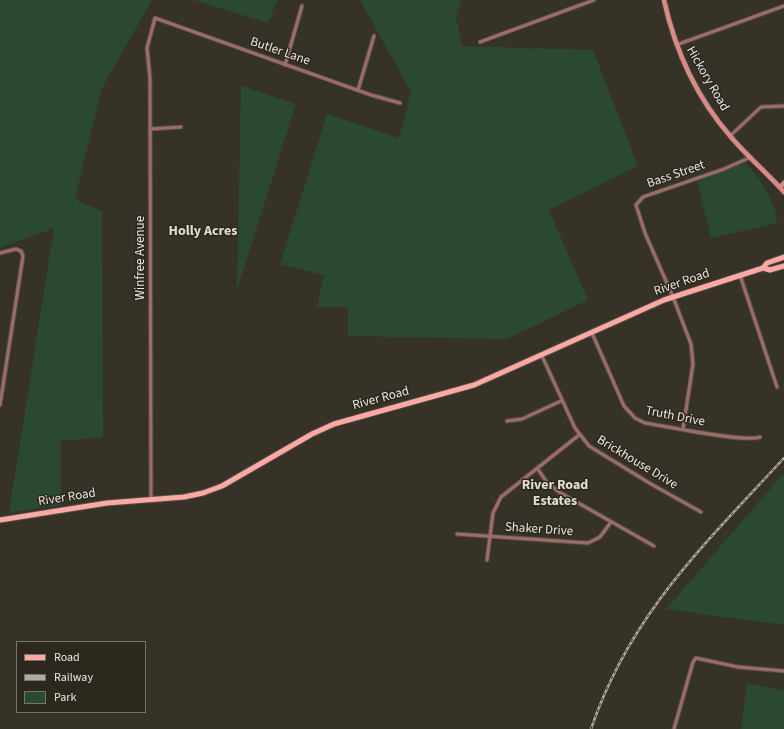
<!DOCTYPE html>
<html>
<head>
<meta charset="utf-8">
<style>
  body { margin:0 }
  #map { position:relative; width:784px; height:729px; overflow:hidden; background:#363228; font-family:"Source Sans 3",sans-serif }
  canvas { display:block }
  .legend { position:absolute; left:16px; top:641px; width:130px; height:72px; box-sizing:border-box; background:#2c281e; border:1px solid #78746c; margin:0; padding:5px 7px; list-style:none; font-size:12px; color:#e9e6e0 }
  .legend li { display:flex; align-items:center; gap:8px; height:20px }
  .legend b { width:20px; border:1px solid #78746c }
</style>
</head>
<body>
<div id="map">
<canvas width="784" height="729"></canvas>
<ul class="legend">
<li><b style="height:5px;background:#fca8a3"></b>Road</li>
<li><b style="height:5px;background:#aeaba3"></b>Railway</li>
<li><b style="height:11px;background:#2a4930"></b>Park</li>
</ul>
</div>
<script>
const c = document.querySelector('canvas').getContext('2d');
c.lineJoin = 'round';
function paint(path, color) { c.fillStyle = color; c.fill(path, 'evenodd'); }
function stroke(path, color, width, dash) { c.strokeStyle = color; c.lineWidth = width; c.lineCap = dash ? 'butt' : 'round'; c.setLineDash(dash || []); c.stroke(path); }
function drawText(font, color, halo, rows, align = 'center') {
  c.font = font + ' "Source Sans 3",sans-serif'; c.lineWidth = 3; c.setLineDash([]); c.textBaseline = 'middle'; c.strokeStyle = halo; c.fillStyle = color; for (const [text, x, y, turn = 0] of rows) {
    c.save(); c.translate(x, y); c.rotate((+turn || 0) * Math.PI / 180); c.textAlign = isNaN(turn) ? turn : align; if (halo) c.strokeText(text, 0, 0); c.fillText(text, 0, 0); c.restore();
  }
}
const green = new Path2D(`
  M0 0H152L102 88 75 199 102 212 103 437 61 441V505L9 513 54 228 0 248Z
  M194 0H277L268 23Z
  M360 0H461L456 18 462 46 593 50 638 166 549 210 588 300 507 339 348 336V307H317L324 275 280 264 327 114 399 138 411 92Z
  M241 86 296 104 237 290Z
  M745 163C761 177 776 203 777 223L711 238 697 182 722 167Z
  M784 473V625L666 609Z
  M747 683 784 691V729H741Z`);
const minor = new Path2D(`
  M480 42 594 0
  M676 45 784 6
  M285 65 302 6
  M358 90 374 36
  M150 129 181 127
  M730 136 761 107 784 106
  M0 253 16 249 21 251 23 256 0 405
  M740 275 777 387
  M592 333 624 406 635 418 645 423C665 426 746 443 760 437
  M542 356 575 428 589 446 651 484 701 512
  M507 421 522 419 561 401
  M683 429 693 364 691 344 673 297 645 233 636 205 643 197 724 169 751 157
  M537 468 546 481 559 492 654 546
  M151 499 150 78 147 48 155 18 371 95 400 103
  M457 534 588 543 600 537 611 522
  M487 560 493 513 501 497 579 435
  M674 729 693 662 696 658 738 667 784 671`);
const secondary = new Path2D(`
  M664 0C675 50 696 97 731 137 747 156 767 173 784 192
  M780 187 784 183`);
const primary = new Path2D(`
  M763 268 770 270 784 266
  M0 520 107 503 184 497 203 493 222 486 312 434 334 424 474 385 664 300 763 268 767 263 784 257`);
const rail = new Path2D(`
  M591 729C630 614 704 545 784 458`);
const streetNames = [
  ["Butler Lane",280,52,19],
  ["Hickory Road",707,79,60],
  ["Bass Street",676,175,-19],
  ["Winfree Avenue",141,258,-90],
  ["River Road",682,283,-19],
  ["River Road",381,399,-15],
  ["Truth Drive",675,417,11],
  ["Brickhouse Drive",637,463,31],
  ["River Road",67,498,-9],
  ["Shaker Drive",539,530,4]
];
const neighbourhoodNames = [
  ["Holly Acres",203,232],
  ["River Road",555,486],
  ["Estates",555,502]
];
paint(green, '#2a4930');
stroke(minor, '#534f45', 5);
stroke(secondary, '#534f45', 6);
stroke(primary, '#534f45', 7);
stroke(minor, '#9e6b68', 3);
stroke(secondary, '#da8985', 4.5);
stroke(primary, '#fca8a3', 5);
stroke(rail, '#aeaba3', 2.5);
stroke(rail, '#2c281e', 1, [3]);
drawText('13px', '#e9e6e0', '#2c281e', streetNames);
drawText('bold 14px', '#e2dcd0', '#2c281e', neighbourhoodNames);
</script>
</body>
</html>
